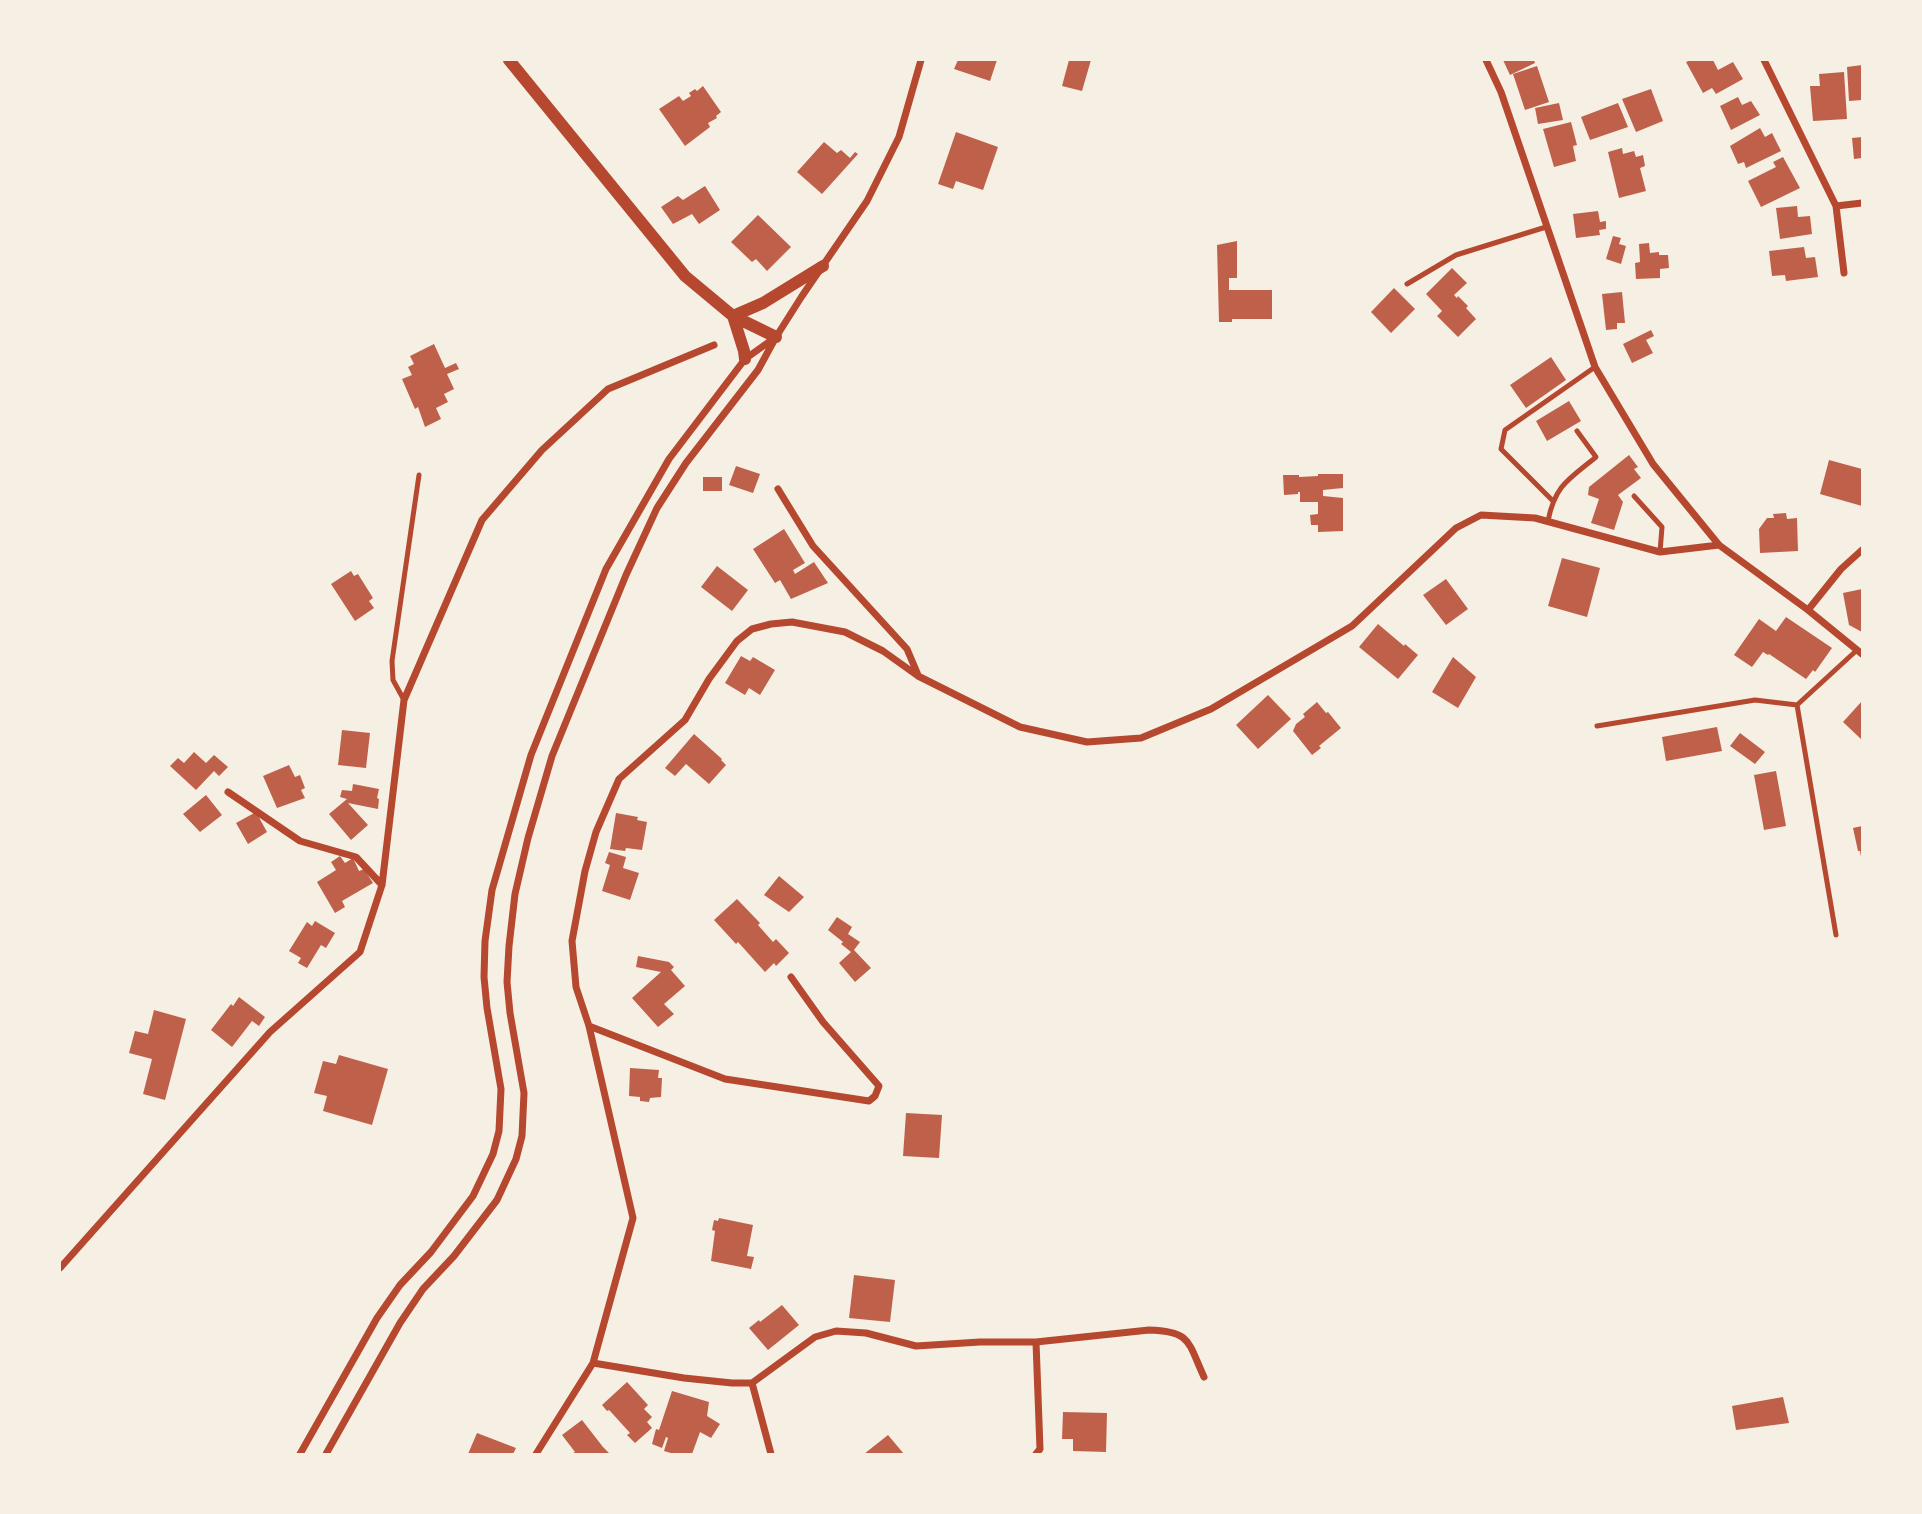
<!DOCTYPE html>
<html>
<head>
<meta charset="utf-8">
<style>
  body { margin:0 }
  #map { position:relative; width:1922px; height:1514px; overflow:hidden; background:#f6efe4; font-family:"Source Sans 3",sans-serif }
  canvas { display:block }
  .frame { position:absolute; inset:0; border:61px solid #f6efe4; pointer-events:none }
</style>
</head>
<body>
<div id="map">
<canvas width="1922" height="1514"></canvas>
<div class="frame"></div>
</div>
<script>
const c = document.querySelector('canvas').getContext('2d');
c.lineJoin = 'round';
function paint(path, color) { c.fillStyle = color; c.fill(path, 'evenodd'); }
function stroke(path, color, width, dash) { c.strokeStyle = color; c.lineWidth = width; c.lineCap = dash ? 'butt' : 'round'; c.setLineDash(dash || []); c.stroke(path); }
const building = new Path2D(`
  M958 60H997L990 81 954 69Z
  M1069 60H1091L1082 91 1062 86Z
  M1503 60H1534L1535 63 1510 75Z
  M1691 60H1713L1718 70 1733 62 1743 79 1716 94 1712 88 1703 93 1686 62Z
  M1862 65V100L1849 101 1847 67Z
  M1537 66 1549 102 1525 110 1513 74Z
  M1844 72 1847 119 1813 121 1810 86H1820L1819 74Z
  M703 86 721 112 716 116 717 118 708 123 710 127 685 146 659 109 679 96 683 101 691 96 689 93 695 89 697 91Z
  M1651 89 1663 121 1636 132 1622 99Z
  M1738 97 1742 105 1751 101 1760 115 1731 130 1720 106Z
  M1559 103 1563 120 1538 124 1535 108Z
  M1618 103 1628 127 1590 140 1581 117Z
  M1571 122 1577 145 1573 146 1576 161 1554 167 1543 129Z
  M1760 128 1765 137 1772 133 1781 151 1746 168 1744 162 1738 164 1730 146Z
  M956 132 998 147 983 190 956 181 953 189 938 184Z
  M1862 137V158L1854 159 1852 138Z
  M824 142 837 153 841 150 850 158 855 152 858 154 822 194 797 172Z
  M1622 148 1623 154 1634 151 1636 157 1643 155 1645 166 1640 168 1646 191 1619 198 1608 152Z
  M1783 157 1800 188 1761 207 1748 181 1776 167 1773 162Z
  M705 186 720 210 699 224 692 214 673 224 661 207 678 196 683 200Z
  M1797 206 1798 217 1810 216 1812 234 1780 239 1776 208Z
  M1598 211 1600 222 1606 221V229L1599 230 1600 235 1576 238 1573 214Z
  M758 215 791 247 767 271 756 259 752 262 731 242Z
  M1613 236 1621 238 1619 244 1626 246 1621 264 1606 259Z
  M1237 241V278H1229V290H1272V319H1232V322H1219L1217 245Z
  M1649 243 1650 253 1659 252V255H1668L1669 268 1660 269V278L1636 279 1635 263 1640 262 1639 244Z
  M1804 247 1806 258 1815 257 1818 277 1786 281 1785 275 1772 276 1769 251Z
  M1452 268 1467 283 1454 295 1457 298 1458 296 1468 306 1466 308 1476 319 1458 337 1437 316 1442 311 1426 294Z
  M1394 288 1415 309 1391 333 1371 312Z
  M1622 292 1625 323H1617V329L1606 330 1602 294Z
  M1651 330 1654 336 1646 340 1653 353 1632 363 1623 344Z
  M434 344 445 368 456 363 459 369 447 374 454 389 444 394 448 402 436 408 441 419 425 427 418 407 415 409 402 379 412 375 408 367 414 364 410 356Z
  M1551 357 1566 380 1526 408 1510 385Z
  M1569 401 1581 421 1547 441 1536 421Z
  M1629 455 1638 467 1634 469 1641 478 1618 495 1623 502 1614 530 1591 523 1599 499 1588 495 1589 487Z
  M1829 460 1862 469V506L1820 494Z
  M736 466 760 474 753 493 729 485Z
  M1318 474H1343V488L1323 490V496L1343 498V531L1318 532V525H1311L1310 515 1318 514V502H1300V492H1298V494L1284 495 1283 475H1299V477L1318 476Z
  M703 477H722V491H703Z
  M1786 513 1787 519 1797 518 1798 551 1760 553 1759 529 1767 518H1774L1773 514Z
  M784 529 805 563 793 570 795 574 814 562 828 583 791 599 780 580 775 583 753 549Z
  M1562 558 1600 568 1587 617 1548 606Z
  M717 566 748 590 732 611 701 587Z
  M351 571 354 576 358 574 373 598 369 601 374 608 355 621 331 584Z
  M1446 579 1468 609 1446 625 1423 595Z
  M1862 589V632L1849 625 1843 593Z
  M1786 617 1832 648 1815 672 1813 670 1806 679 1769 654 1768 655 1763 652 1752 667 1734 655 1759 619 1776 631Z
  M1378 624 1404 646 1405 644 1418 655 1398 679 1359 647Z
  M741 656 750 661 753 657 775 670 760 695 749 688 745 695 725 683Z
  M1453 657 1476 677 1458 708 1432 692Z
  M1268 695 1291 719 1258 749 1236 725Z
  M1862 701V740L1843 722Z
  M1317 702 1326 713 1328 712 1341 728 1319 746 1321 748 1312 755 1293 731 1296 724 1305 717 1303 714Z
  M1717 727 1722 751 1666 761 1662 737Z
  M342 730 370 733 366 768 338 765Z
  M1740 733 1765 752 1755 764 1730 746Z
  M694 734 722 759 721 760 726 765 709 784 686 764 675 776 665 768Z
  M194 752 206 763 214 755 228 767 219 776 214 771 196 790 170 766 178 758 184 763Z
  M289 765 295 777 300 775 305 788 301 790 305 798 277 808 263 776Z
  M1776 771 1786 826 1764 830 1754 775Z
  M353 784 379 789 377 798 379 799 378 809 348 803 368 825 351 840 329 814 347 799 340 797 342 790 352 791Z
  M206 795 222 815 200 832 183 814Z
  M256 812 267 832 248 844 236 823Z
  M616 813 638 817 637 820 647 822 642 850 626 848 625 851 610 849Z
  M1862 826V857H1861L1860 851H1858L1853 828Z
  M609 852 626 857 623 868 639 873 630 900 602 891 610 865 605 863Z
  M340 856 345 863 353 858 359 871 364 869 373 883 342 901 345 907 335 913 317 882 336 870 331 862Z
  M779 876 804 897 789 912 764 895Z
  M737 899 760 923 758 925 773 942 776 939 789 953 776 966 774 963 765 972 738 942 736 944 714 920Z
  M837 917 852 927 848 934 860 942 854 950 871 968 855 982 839 963 851 952 841 944 843 942 828 930Z
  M315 921 335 933 326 948 321 945 307 968 298 963 301 958 289 951 307 922 312 926Z
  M638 956 669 962 674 967 671 970 685 986 664 1004 674 1014 658 1027 632 998 661 972 636 967Z
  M239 997 265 1017 259 1026 252 1021 232 1047 211 1030 231 1004 233 1006Z
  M154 1010 186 1019 165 1100 143 1094 152 1059 129 1053 135 1031 148 1034Z
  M339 1055 388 1069 372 1125 323 1111 327 1096 314 1093 323 1061 336 1064Z
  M630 1068 659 1070 658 1078H662L661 1097 650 1098 649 1102 640 1101V1097L629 1096Z
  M906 1113 942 1115 939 1158 903 1156Z
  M719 1218 753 1225 747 1256 754 1257 751 1269 711 1261 715 1231 712 1230 714 1220 718 1221Z
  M854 1275 895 1280 890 1322 849 1318Z
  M782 1305 799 1325 768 1350 749 1328 759 1320 760 1322Z
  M627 1382 648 1405 644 1409 652 1417 647 1422 652 1428 635 1443 627 1435 630 1433 611 1412 609 1410 607 1411 602 1405Z
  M672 1391 709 1402 707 1416 720 1424 711 1438 700 1432 692 1454H674L664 1451 668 1438 666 1437 662 1448 652 1444 656 1429 659 1430Z
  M1783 1397 1789 1423 1736 1430 1732 1406Z
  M1063 1412 1107 1413 1106 1452 1073 1451V1439H1062Z
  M582 1420 603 1447 610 1454H571L575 1452 562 1435Z
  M477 1433 516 1448 513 1454H468Z
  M888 1435 904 1454H864Z`);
const service = new Path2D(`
  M1407 284 1456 255 1546 227
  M1634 496 1662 527 1660 552
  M1552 500 1501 449 1505 430 1595 367
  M1548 521C1555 485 1569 479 1596 457L1577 431
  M404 700 393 680 392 661 419 475
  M1597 726 1755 700 1797 705
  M1836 935 1797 705 1857 650`);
const minor = new Path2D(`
  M1486 60 1501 92 1595 367 1653 464 1719 545 1808 610 1862 654
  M1764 60 1836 206 1844 273
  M1836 206 1862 203
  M778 489 813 546 907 649 918 675
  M1808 610 1841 569 1862 550
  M228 792 300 841 356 857 382 885
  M589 1026 725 1079 869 1101 875 1096 879 1086 823 1022 791 977
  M60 1268 270 1032 360 952 382 885 404 700 482 520 542 450 608 389 714 345
  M1036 1342 1040 1449 1036 1454
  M593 1363 684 1378 732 1383H752L815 1337 836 1331 866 1333 916 1346 980 1342H1036L1149 1330C1192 1331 1188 1343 1204 1377
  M752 1383 771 1454
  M300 1454 377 1318 400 1285 431 1252 473 1196 493 1154 499 1131 501 1089 487 1008 484 977 485 941 492 890 531 755 606 569 669 459 745 359 773 339
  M326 1454 400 1323 423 1289 454 1256 497 1200 516 1159 522 1136 524 1093 510 1013 507 982 509 946 515 894 528 838 552 756 626 575 657 508 686 463 758 370 776 337 802 296 867 201 899 137 921 60
  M536 1454 593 1363 633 1218 589 1026 576 987 572 941 585 871 596 832 619 779 685 720 709 679 737 641 752 629 771 624 792 622 845 632 883 651 918 676 1020 727 1087 742 1141 738 1211 709 1352 626 1456 528 1481 515 1535 518 1660 552 1719 545`);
const tertiary = new Path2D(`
  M509 60 685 276 733 316 776 337
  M745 359 744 351 733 316 763 303 823 266`);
paint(building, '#bf614a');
stroke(service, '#b5482f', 5);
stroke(minor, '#b5482f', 7);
stroke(tertiary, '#b5482f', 12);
</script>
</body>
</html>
